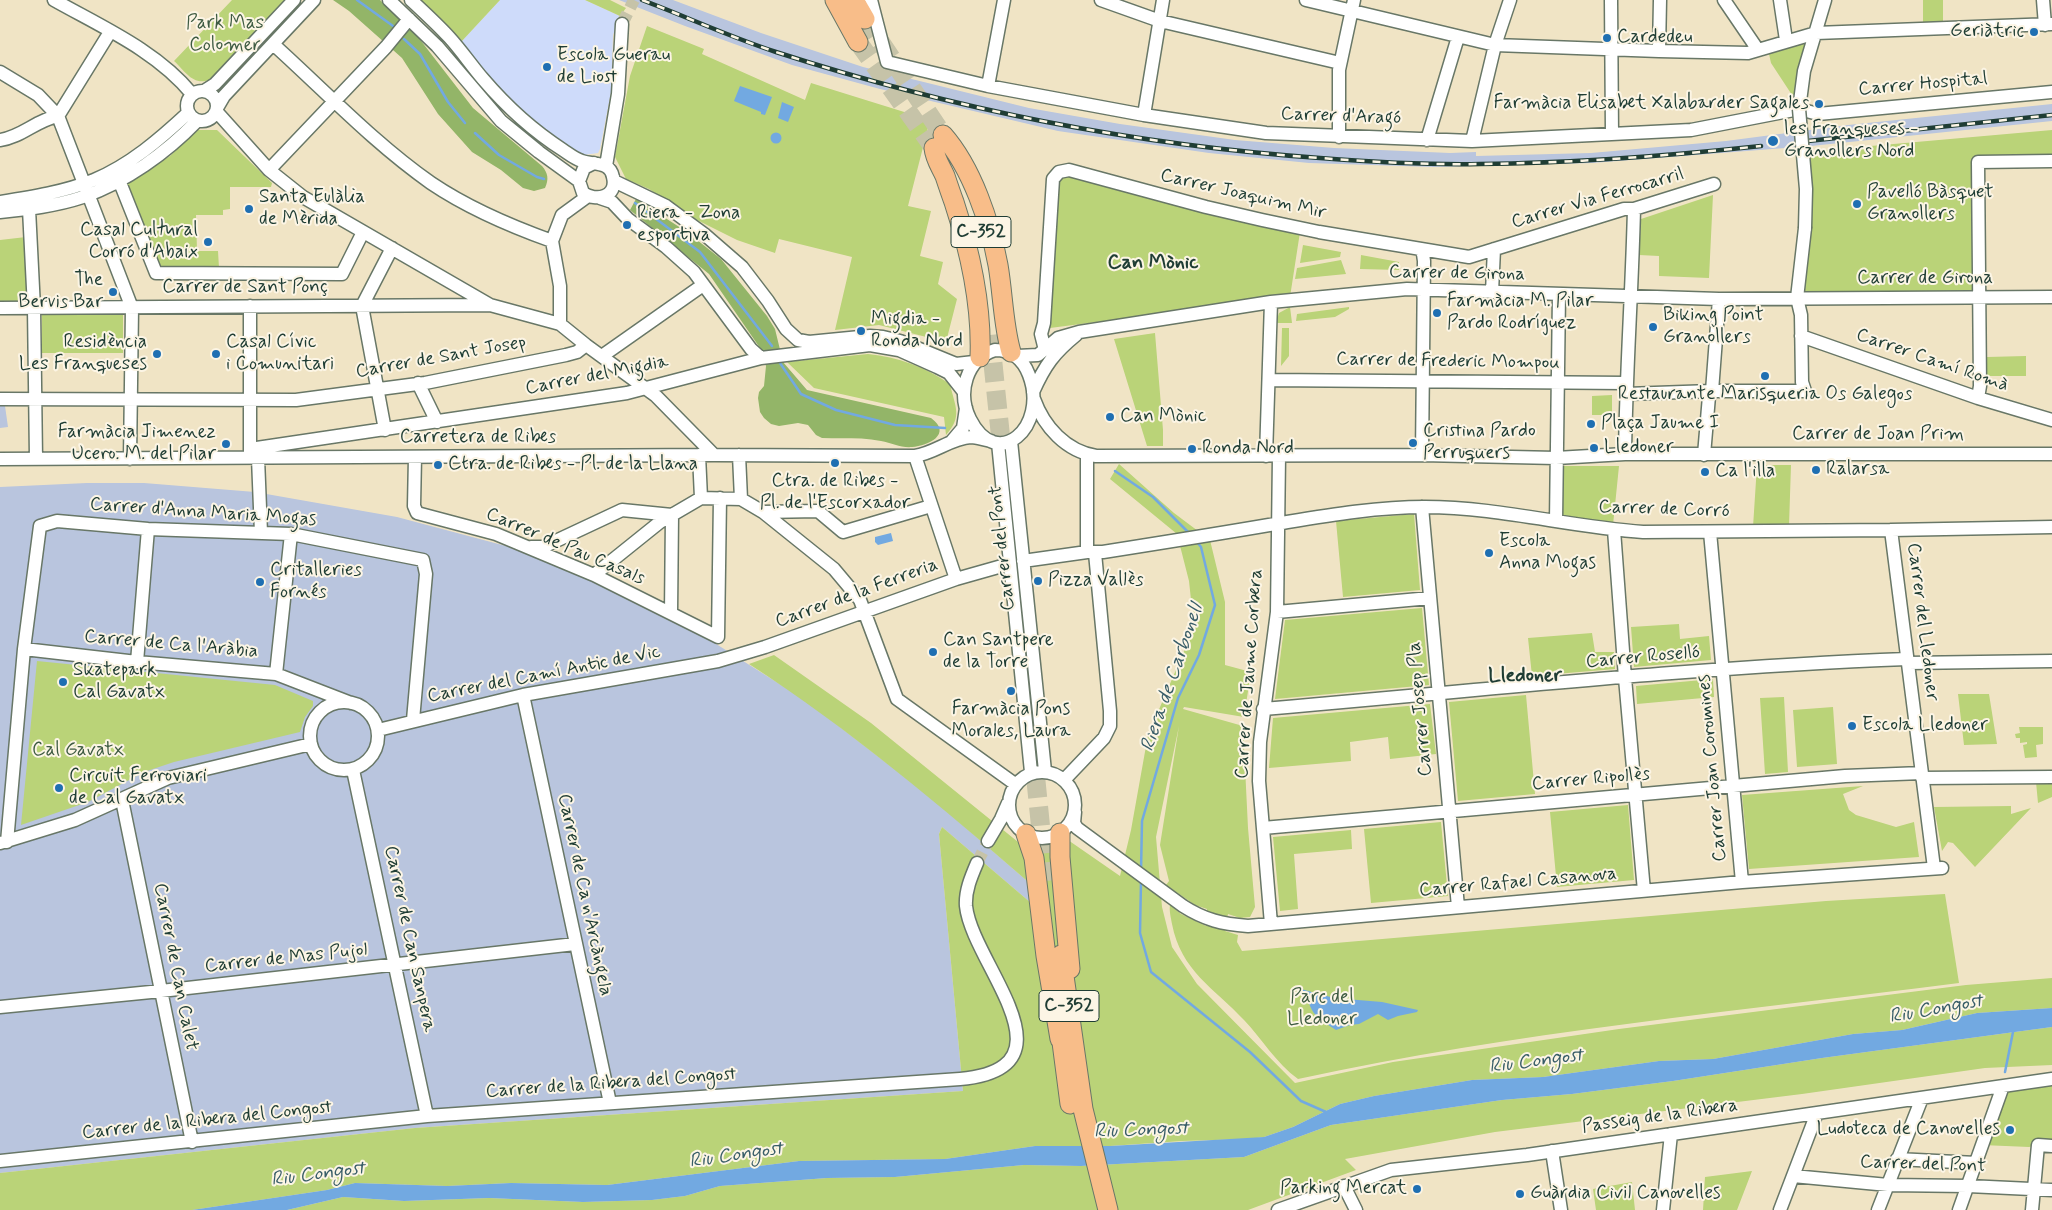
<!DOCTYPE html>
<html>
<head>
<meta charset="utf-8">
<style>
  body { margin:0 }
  canvas { display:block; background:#f0e4c5 }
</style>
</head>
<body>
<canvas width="2052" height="1210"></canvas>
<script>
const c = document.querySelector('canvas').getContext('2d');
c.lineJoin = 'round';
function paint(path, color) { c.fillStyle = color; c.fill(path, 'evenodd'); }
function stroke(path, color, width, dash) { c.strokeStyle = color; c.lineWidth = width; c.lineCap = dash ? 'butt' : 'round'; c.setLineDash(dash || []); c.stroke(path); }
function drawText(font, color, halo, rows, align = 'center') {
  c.font = font + ' Mynerve,sans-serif'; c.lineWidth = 4; c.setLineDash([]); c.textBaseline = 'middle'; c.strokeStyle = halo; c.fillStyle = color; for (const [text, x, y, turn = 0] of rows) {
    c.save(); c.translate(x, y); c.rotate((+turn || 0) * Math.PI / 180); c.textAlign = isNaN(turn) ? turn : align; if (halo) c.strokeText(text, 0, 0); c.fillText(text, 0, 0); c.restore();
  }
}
const built = new Path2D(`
  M500 0H585L620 16 613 35 611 92 600 149 598 153 584 155 564 144 534 121 502 92 461 42Z`);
const industrial = new Path2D(`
  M619 0H673L761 33 863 67 1029 108 1120 124 1235 140 1334 148 1450 153 1476 152V156L1591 153 1726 141 1848 125 2052 104V121L1811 146 1592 163 1433 167 1309 163 1209 153 1058 131 880 89 792 65 685 26Z
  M0 406H5L8 427 0 428Z
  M87 483H144L255 492 397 517 506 546 595 581 713 642 805 700 928 795 1033 886 1031 903 942 827 939 834 963 1091 415 1128 0 1173V487Z`);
const green = new Path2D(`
  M232 0H285L209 80C193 86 185 71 174 61Z
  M418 0H500L461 42Z
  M585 0H610L626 8 620 16Z
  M1923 0H1943V29L1923 30Z
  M647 26 704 49 702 54 805 100 811 83 930 120 908 206 931 211 920 256 943 262 938 284 957 299 946 342 879 325 835 330 852 257 779 239 775 253 737 240 697 220 649 189 626 179 615 157 630 76Z
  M1805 39 1810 46 1798 93 1792 95 1771 63 1769 54 1773 49Z
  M197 130H217L272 183 271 187H230V209L223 210V215H196L197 251H218L219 268H158L126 185 170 156Z
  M2052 130V161L1978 162 1980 297 1797 298 1803 152Z
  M1069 174 1300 232 1290 297 1050 328 1060 175Z
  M1713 195 1709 278 1659 276V256L1639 255 1641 219Z
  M26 237 33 307 0 308V240Z
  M1303 245 1341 252 1340 257 1300 263Z
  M1361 255 1399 262V270L1360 269Z
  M1341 260 1346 274 1295 279 1297 268Z
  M1290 307 1292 323H1276L1279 313Z
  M1349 307V309L1335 317 1296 321 1297 314Z
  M42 315H123V353H42Z
  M1282 328H1289V356L1281 366Z
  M1155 333 1163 430V446H1147L1114 339Z
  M868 354C898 357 925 367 950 384 955 407 963 416 946 435L944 417 814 388 787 362Z
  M2026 356V376H1987V357Z
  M1612 395V415H1592V396Z
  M1119 464 1174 513 1210 540 1225 602V665L1251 672 1244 717 1184 707 1183 709 1243 726 1248 828 1255 907 1250 917 1240 918 1228 914 1225 931 1238 935 1237 942 1242 951 1826 901 1945 894 1959 983C1738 1011 1515 1032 1298 1079 1276 1063 1262 1039 1244 1020 1214 988 1181 971 1172 924 1171 918 1169 911 1170 905L1181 914 1206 926 1207 909 1195 905 1166 885 1169 881 1160 845 1179 726 1156 837 1162 907 1172 947 1197 984 1295 1083 1393 1062 1619 1029 1966 985 2052 978V1008L1977 1013 1902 1030 1853 1034 1713 1059 1659 1061 1543 1077 1472 1080 1374 1096 1340 1104 1293 1127 1264 1137 1248 1139 1182 1141 1110 1146H1035L945 1159 799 1161 607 1185 511 1183 447 1186 355 1183 327 1190 192 1210H0V1173L415 1128 963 1091 939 834 942 827 1031 903 1033 886C942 807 851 730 749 664L774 655 871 723 1023 846 1068 840 1120 876 1131 830 1148 735 1194 628 1189 581 1177 534 1110 479Z
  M1757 465H1791L1789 526 1753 527Z
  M1564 466H1619L1613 525 1562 517Z
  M1414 514 1420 590 1343 597 1336 521Z
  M1422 608 1429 685 1275 699 1285 620Z
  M1679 624 1680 639 1709 636 1711 660 1634 667 1631 627Z
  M1592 633 1595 652H1614L1615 669 1532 676 1528 638Z
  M37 661 275 685 313 701V706L305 717 300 732 174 762 144 772 88 802 21 825Z
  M1713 679 1714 697 1637 704 1636 686Z
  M1958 694H1989L1997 744 1964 745Z
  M1526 695 1535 794 1458 801 1449 702Z
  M1784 697 1788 772 1765 774 1760 698Z
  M1430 704 1436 754 1390 759 1388 737 1350 742 1351 761 1269 768 1273 718Z
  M1833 707 1837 764 1797 767 1793 710Z
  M2019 727H2043V744L2036 745 2037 757 2025 758 2023 745 2027 744V742L2020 743V738H2016L2015 734 2020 733Z
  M2036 782H2052V797L2038 803Z
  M1863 786 1843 794 1849 810 1856 815 1896 827 1914 822 1919 857 1749 869 1742 795Z
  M1628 805 1634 880 1557 887 1550 812Z
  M2011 806V814L2031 808 1975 867 1953 843 1948 842 1942 851 1934 807Z
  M1441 822 1448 896 1371 903 1364 829Z
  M1351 830 1352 849 1294 854 1298 909 1280 911 1273 837Z
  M2052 1027V1065L1985 1068 1802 1094 1495 1132 1345 1159 1356 1170 1248 1210H287L343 1197 404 1201 489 1198 583 1202 652 1200 685 1196 720 1186 827 1178 895 1177 1024 1165 1081 1166 1244 1157 1331 1125 1502 1100 1572 1094 1673 1081 1822 1058Z
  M2052 1082V1146L2038 1145 2029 1147 1982 1145 2002 1088Z
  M1752 1171 1737 1210H1703L1705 1177Z
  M1632 1182 1635 1210H1596L1593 1189Z`);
const forest = new Path2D(`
  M333 0H380L418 37 473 108 542 166C548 173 549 179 545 188L534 191 523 188 501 170 472 152 438 114 402 58 349 11Z
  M636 199 687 232 721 259 767 316 775 329 783 362 807 390 931 418C953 434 928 446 912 447 901 448 892 443 881 441 862 437 841 439 822 438L816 435 808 425 798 423 779 426 771 424 764 418 760 412 758 398 759 392 764 386 766 366 760 348 709 274 630 210Z`);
const water = new Path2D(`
  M740 86 772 97 765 115 761 114V112L734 101Z
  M782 102 794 107 788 122 778 118Z
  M770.5 138a5.5 5.5 0 1 1 11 0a5.5 5.5 0 1 1-11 0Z
  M891 533 893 541 878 545 875 542V537Z
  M1301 989 1334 998 1382 1002 1418 1010 1417 1012 1398 1016 1388 1020 1378 1014 1359 1024 1350 1025 1336 1030C1330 1026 1315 1017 1312 1010 1308 1002 1306 996 1301 989Z
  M2052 1008V1027L1822 1058 1673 1081 1572 1094 1502 1100 1331 1125 1244 1157 1081 1166 1024 1165 895 1177 827 1178 720 1186 685 1196 652 1200 583 1202 489 1198 404 1201 343 1197 287 1210H192L327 1190 355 1183 447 1186 511 1183 607 1185 799 1161 945 1159 1035 1146H1110L1264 1137 1293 1127 1340 1104 1374 1096 1472 1080 1543 1077 1659 1061 1713 1059 1853 1034 1902 1030 1977 1013Z`);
const stream = new Path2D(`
  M357 0 393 26
  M404 39 420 54 448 102 465 123
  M475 133 499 155 537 177 544 179
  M635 203 700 252 772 346
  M780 363 801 394 836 410 895 425 945 428
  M1115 471 1153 497 1190 534
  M1141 871 1142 821 1178 698 1199 655 1215 605 1201 547 1197 542
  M1141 881 1140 933 1151 972 1250 1052 1301 1101 1326 1112
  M2005 1072 2013 1032`);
const minorTunnel = new Path2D(`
  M622 24 634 0
  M977 863 988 841`);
const highwayTunnel = new Path2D(`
  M865 19 943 135
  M858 42 934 148
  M990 335 1003 460
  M1033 751 1046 881`);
const minor = new Path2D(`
  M54 0C102 27 157 51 192 94
  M389 0 437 46 501 121 539 152 579 181
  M411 0C424 12 437 24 449 37 461 50 471 65 483 79 506 106 532 130 563 150 569 154 575 159 582 161 594 165 610 161 613 177 618 197 596 202 583 193L579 181 584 168 594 163
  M871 0 887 62 988 86 1144 115 1266 133 1472 141 1691 130 1799 109 1818 114 2052 92
  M1101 0 1160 21 1340 63
  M1306 0 1495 45 1659 51 1748 53 1816 33 2052 24
  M1611 0 1612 134
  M1724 0 1758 50
  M1780 0 1786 40
  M2043 0 2045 25
  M110 32 58 116 132 308 130 459
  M273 44C325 91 374 143 431 183 468 208 510 226 552 241
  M1659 51 1660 0
  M0 72 38 95 58 116
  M988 86 1004 0
  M187 106a15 15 0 1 1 30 0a15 15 0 1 1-30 0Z
  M204 91 215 84 294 0
  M217 108 224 96 314 0
  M1799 109 1804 71 1825 0
  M216 111 269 170 303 197 490 305 560 324 586 345 656 396 714 455
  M1144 115 1163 0
  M1339 137V70L1354 0
  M0 140C22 137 36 120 58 116
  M1427 140 1458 37
  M1472 141 1495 45 1510 0
  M606 166 618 94 622 24
  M269 170 386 47 409 19
  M119 180 156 273 342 274 363 232
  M614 181 666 206 704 234 742 267 768 301 786 329 798 340 809 342 870 336 883 337 900 341 956 364 974 362
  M26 198 29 209 34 308 36 459
  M600 198 612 202 628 219 666 247 694 272 751 349 761 358
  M0 202C32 197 64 192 94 180 130 165 160 139 188 113
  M0 212C28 209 56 206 83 197 126 182 166 153 197 121
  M1420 249 1423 254 1424 261 1422 455
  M1492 292 1494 249
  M250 306V458
  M0 308 490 305
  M560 324V286L552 241 562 215 588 196
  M1801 336 1978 398 2052 420
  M995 350C1012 350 1023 359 1029 375 1049 427 997 473 970 419 957 393 966 359 995 350Z
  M1045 350 1041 334 1044 323 1053 179 1059 172 1069 170 1206 207 1262 220 1319 232 1469 257 1624 209H1634L1714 184
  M602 356 703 285
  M1017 356 1038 355 1058 338 1079 332 1271 302 1407 289 1719 299 2052 297
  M1269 380 1626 383
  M418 383 437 422
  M1033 392C1045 365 1054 353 1076 335
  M1626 394 1712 391H1805L1802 382 1801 315 1797 298 1805 228
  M1978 398 1980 386 1978 162 2052 161
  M0 399 296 400 425 383 566 355 577 352 586 345
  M1034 399C1044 427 1066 451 1096 456L1422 455 1556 458 1625 454H2052
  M385 430 362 306 392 248
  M952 441 963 428 966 408
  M1011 441 1045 771
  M998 443 1031 772
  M250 449 627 393 761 358 870 345 899 350 937 367 949 373 964 392
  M1087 454V552
  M1625 454C1626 373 1632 291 1634 209
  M699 455 701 498 741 499 763 512 834 569 860 600 897 699 1015 784
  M739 455 741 499
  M1704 455 1709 396 1712 391 1719 299
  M915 456 956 579
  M1266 456 1271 302
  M415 457 414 506 417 513 496 534 594 575 718 637 720 498
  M258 458 261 533
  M0 459 714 455 915 456C935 453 951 438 971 437 977 437 984 440 991 441
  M1422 507 1458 907
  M763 512 818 511 843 532 931 506
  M1556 521 1559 294
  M1614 530 1625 678 1644 891
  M1891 530 1934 868
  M1710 532 1742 882
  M531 547H543L622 510 672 515
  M1023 561 1087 552H1103C1160 543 1217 534 1275 524 1324 516 1374 507 1425 507 1498 507 1570 527 1643 532L1891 530 2052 527
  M594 575 660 522 701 498
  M1277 612 1430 598
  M671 613 672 515
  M24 649 137 662 276 674 351 703
  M137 662 148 529
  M1908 663 2052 661
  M276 674 291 534
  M523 695 610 1103
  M310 736a34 34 0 1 1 68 0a34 34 0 1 1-68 0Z
  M1263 709C1477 691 1692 667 1907 659
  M378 730 523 695 718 661 765 647 956 579 1009 564
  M353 770 427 1116
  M1009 805a33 33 0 1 1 66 0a33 33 0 1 1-66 0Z
  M1922 778 2052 777
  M1064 780 1104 738 1110 726V711L1095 553
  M122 800 192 1142
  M1075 812 1074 823 1077 828 1183 906C1205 920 1222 924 1248 926L1742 882 1942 868
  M1263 828 1845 776 1922 773
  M988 841 1001 819 1008 803
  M7 842 24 649 40 526 57 521 148 529 291 534 423 560 426 574 413 720
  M0 843 75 820 168 778 311 744
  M1271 924 1259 781 1260 742 1277 612 1279 456
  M0 1007 161 991 575 944
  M1552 1151 1561 1210
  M1897 1159 1976 1163
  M0 1161 427 1116 960 1079C1081 1068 972 964 966 906 965 891 971 877 977 863
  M1793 1176 1888 1185 1968 1186 2052 1190
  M1344 1186 1356 1210
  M1278 1210 1391 1170 1527 1155 2052 1079
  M1663 1210 1671 1134
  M1780 1210 1817 1113
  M1878 1210 1922 1098
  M1959 1210 2003 1086
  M2032 1210 2038 1145 2052 1146`);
const highway = new Path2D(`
  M835 0 858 42
  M854 0 865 19
  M943 135C972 168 990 222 998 265 1003 294 1003 324 1011 352
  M934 148C935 159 941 167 945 176 948 185 951 194 954 202 970 251 982 305 980 357
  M1060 833V857L1070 969
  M1026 834 1034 858 1046 956 1060 1039
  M1061 955 1083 1109 1108 1210
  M1060 1027 1070 1104`);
const rail = new Path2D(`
  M642 0C687 17 730 37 776 52 952 109 1135 145 1320 158 1373 162 1427 165 1480 164 1574 163 1667 156 1761 146
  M1808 141 2052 115`);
const minorBridge = new Path2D(`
  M1799 109 1806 189 1805 228`);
const markers = [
  [2034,32,5,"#1f6fb2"],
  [1607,38,5,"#1f6fb2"],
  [547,67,5,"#1f6fb2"],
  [1819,104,5,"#1f6fb2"],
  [1773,141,6,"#1f6fb2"],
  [1857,204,5,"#1f6fb2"],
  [249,209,5,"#1f6fb2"],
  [627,225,5,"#1f6fb2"],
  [208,242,5,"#1f6fb2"],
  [113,292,5,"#1f6fb2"],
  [1437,313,5,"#1f6fb2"],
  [1653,327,5,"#1f6fb2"],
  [861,331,5,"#1f6fb2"],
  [157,354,5,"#1f6fb2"],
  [216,354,5,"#1f6fb2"],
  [1765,376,5,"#1f6fb2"],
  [1110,417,5,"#1f6fb2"],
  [1591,424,5,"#1f6fb2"],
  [1413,443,5,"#1f6fb2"],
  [226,444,5,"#1f6fb2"],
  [1594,448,5,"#1f6fb2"],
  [1192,449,5,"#1f6fb2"],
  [835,463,5,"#1f6fb2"],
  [438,465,5,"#1f6fb2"],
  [1816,470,5,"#1f6fb2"],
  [1705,472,5,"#1f6fb2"],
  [1489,553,5,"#1f6fb2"],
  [1038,581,5,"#1f6fb2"],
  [260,582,5,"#1f6fb2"],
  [933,652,5,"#1f6fb2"],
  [63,682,5,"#1f6fb2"],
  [1011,691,5,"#1f6fb2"],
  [1852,726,5,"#1f6fb2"],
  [59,788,5,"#1f6fb2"],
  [2010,1130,5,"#1f6fb2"],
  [1417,1189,5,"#1f6fb2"],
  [1520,1194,5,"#1f6fb2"]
];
const shields = [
  [981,232,60],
  [1069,1006,60]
];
const shieldNames = [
  ["C-352",981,232],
  ["C-352",1069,1006]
];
const parkNames = [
  ["Park Mas",225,24],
  ["Colomer",225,46],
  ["Cal Gavatx",78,751],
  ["Parc del",1322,998],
  ["Lledoner",1322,1020]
];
const poiNames = [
  ["Geriàtric",2024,32,"right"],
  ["Cardedeu",1617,38],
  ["Escola Guerau",557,56],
  ["de Liost",557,78],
  ["Farmàcia Elisabet Xalabarder Sagales",1809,104,"right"],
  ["les Franqueses -",1784,130],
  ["Granollers Nord",1784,152],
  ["Pavelló Bàsquet",1867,193],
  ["Granollers",1867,215],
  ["Santa Eulàlia",259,198],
  ["de Mèrida",259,220],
  ["Riera - Zona",637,214],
  ["esportiva",637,236],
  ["Casal Cultural",198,231,"right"],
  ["Corró d'Abaix",198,253,"right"],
  ["The",103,281,"right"],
  ["Bervis Bar",103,303,"right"],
  ["Farmàcia M. Pilar",1447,302],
  ["Pardo Rodríguez",1447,324],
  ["Biking Point",1663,316],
  ["Granollers",1663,338],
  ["Migdia -",871,320],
  ["Ronda Nord",871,342],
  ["Residència",147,343,"right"],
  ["Les Franqueses",147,365,"right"],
  ["Casal Cívic",226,343],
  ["i Comunitari",226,365],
  ["Restaurante Marisqueria Os Galegos",1765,395,"center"],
  ["Can Mònic",1120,417],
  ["Plaça Jaume I",1601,424],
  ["Cristina Pardo",1423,432],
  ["Perruquers",1423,454],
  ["Farmàcia Jimenez",216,433,"right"],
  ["Ucero. M. del Pilar",216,455,"right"],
  ["Lledoner",1604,448],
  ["Ronda Nord",1202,449],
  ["Ctra. de Ribes - Pl. de la Llana",448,465],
  ["Ralarsa",1826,470],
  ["Ca l'illa",1715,472],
  ["Ctra. de Ribes -",835,482,"center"],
  ["Pl. de l'Escorxador",835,504,"center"],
  ["Escola",1499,542],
  ["Anna Mogas",1499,564],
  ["Critalleries",270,571],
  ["Fornés",270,593],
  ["Pizza Vallès",1048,581],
  ["Can Santpere",943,641],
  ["de la Torre",943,663],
  ["Skatepark",73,671],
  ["Cal Gavatx",73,693],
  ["Farmàcia Pons",1011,710,"center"],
  ["Morales, Laura",1011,732,"center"],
  ["Escola Lledoner",1862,726],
  ["Circuit Ferroviari",69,777],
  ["de Cal Gavatx",69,799],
  ["Ludoteca de Canovelles",2000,1130,"right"],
  ["Parking Mercat",1407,1189,"right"],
  ["Guàrdia Civil Canovelles",1530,1194]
];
const streetNames = [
  ["Carrer Hospital",1923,85,-5],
  ["Carrer d'Aragó",1341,117,2],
  ["Carrer Joaquim Mir",1243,195,13],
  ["Carrer Via Ferrocarril",1598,199,-16],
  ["Carrer de Girona",1457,274,1],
  ["Carrer de Girona",1925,279],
  ["Carrer de Sant Ponç",245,288],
  ["Carrer de Sant Josep",441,358,-10],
  ["Carrer Camí Romà",1932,361,19],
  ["Carrer de Frederic Mompou",1448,362,1],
  ["Carrer del Migdia",597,376,-11],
  ["Carrer de Joan Prim",1878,435],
  ["Carretera de Ribes",478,438],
  ["Carrer de Corró",1664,510,2],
  ["Carrer d'Anna Maria Mogas",203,513,4],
  ["Carrer de Pau Casals",565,547,23],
  ["Carrer del Pont",1003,548,-96],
  ["Carrer de la Ferreria",857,594,-20],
  ["Carrer del Lledoner",1922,622,83],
  ["Carrer de Ca l'Aràbia",171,645,5],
  ["Carrer Roselló",1643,658,-5],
  ["Carrer de Jaume Corbera",1250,674,-86],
  ["Carrer del Camí Antic de Vic",544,675,-11],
  ["Carrer Josep Pla",1421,709,-95],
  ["Carrer Joan Coromines",1713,768,-95],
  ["Carrer Ripollès",1591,780,-5],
  ["Carrer Rafael Casanova",1518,883,-5],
  ["Carrer de Ca n'Arcàngela",584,895,78],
  ["Carrer de Can Sanpera",409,939,78],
  ["Carrer de Mas Pujol",286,959,-6],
  ["Carrer de Can Calet",175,967,79],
  ["Carrer de la Ribera del Congost",611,1084,-4],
  ["Passeig de la Ribera",1660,1117,-8],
  ["Carrer de la Ribera del Congost",207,1121,-6],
  ["Carrer del Pont",1923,1165,2]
];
const neighbourhoodNames = [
  ["Can Mònic",1153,264],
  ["Lledoner",1525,677]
];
const waterNames = [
  ["Riera de Carbonell",1173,678,-71],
  ["Riu Congost",1936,1010,-10],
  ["Riu Congost",1536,1062,-7],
  ["Riu Congost",1141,1131,-2],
  ["Riu Congost",736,1156,-8],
  ["Riu Congost",318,1175,-7]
];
paint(built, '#cedbfa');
paint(industrial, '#b9c5de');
paint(green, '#bad378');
paint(forest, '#93b568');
paint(water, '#72a9e1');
stroke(stream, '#72a9e1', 2.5);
stroke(minorTunnel, '#c6c3a8', 12, [12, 6]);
stroke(highwayTunnel, '#c6c3a8', 19, [19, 9]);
stroke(minor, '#687767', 15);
stroke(highway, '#687767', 21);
stroke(minor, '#fff', 12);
stroke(highway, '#f8bd89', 19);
stroke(rail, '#1f3d34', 4.5);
stroke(rail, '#fcf5e5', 2.5, [8]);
stroke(minorBridge, '#687767', 15, []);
stroke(minorBridge, '#fff', 12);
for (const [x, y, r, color] of markers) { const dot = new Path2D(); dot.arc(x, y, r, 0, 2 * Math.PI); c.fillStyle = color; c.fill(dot); stroke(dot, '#fcf5e5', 2); }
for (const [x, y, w] of shields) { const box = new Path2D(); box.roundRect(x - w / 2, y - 15.5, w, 31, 4); c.fillStyle = '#fcf5e5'; c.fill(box); stroke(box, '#1f3d34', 1); }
drawText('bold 18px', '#1f3d34', null, shieldNames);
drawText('19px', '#3e5b42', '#fcf5e5', parkNames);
drawText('19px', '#1f3d34', '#fcf5e5', poiNames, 'left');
drawText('19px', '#1f3d34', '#fcf5e5', streetNames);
drawText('bold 20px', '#1f3d34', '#fcf5e5', neighbourhoodNames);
drawText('italic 20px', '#385d68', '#fcf5e5', waterNames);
</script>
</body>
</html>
